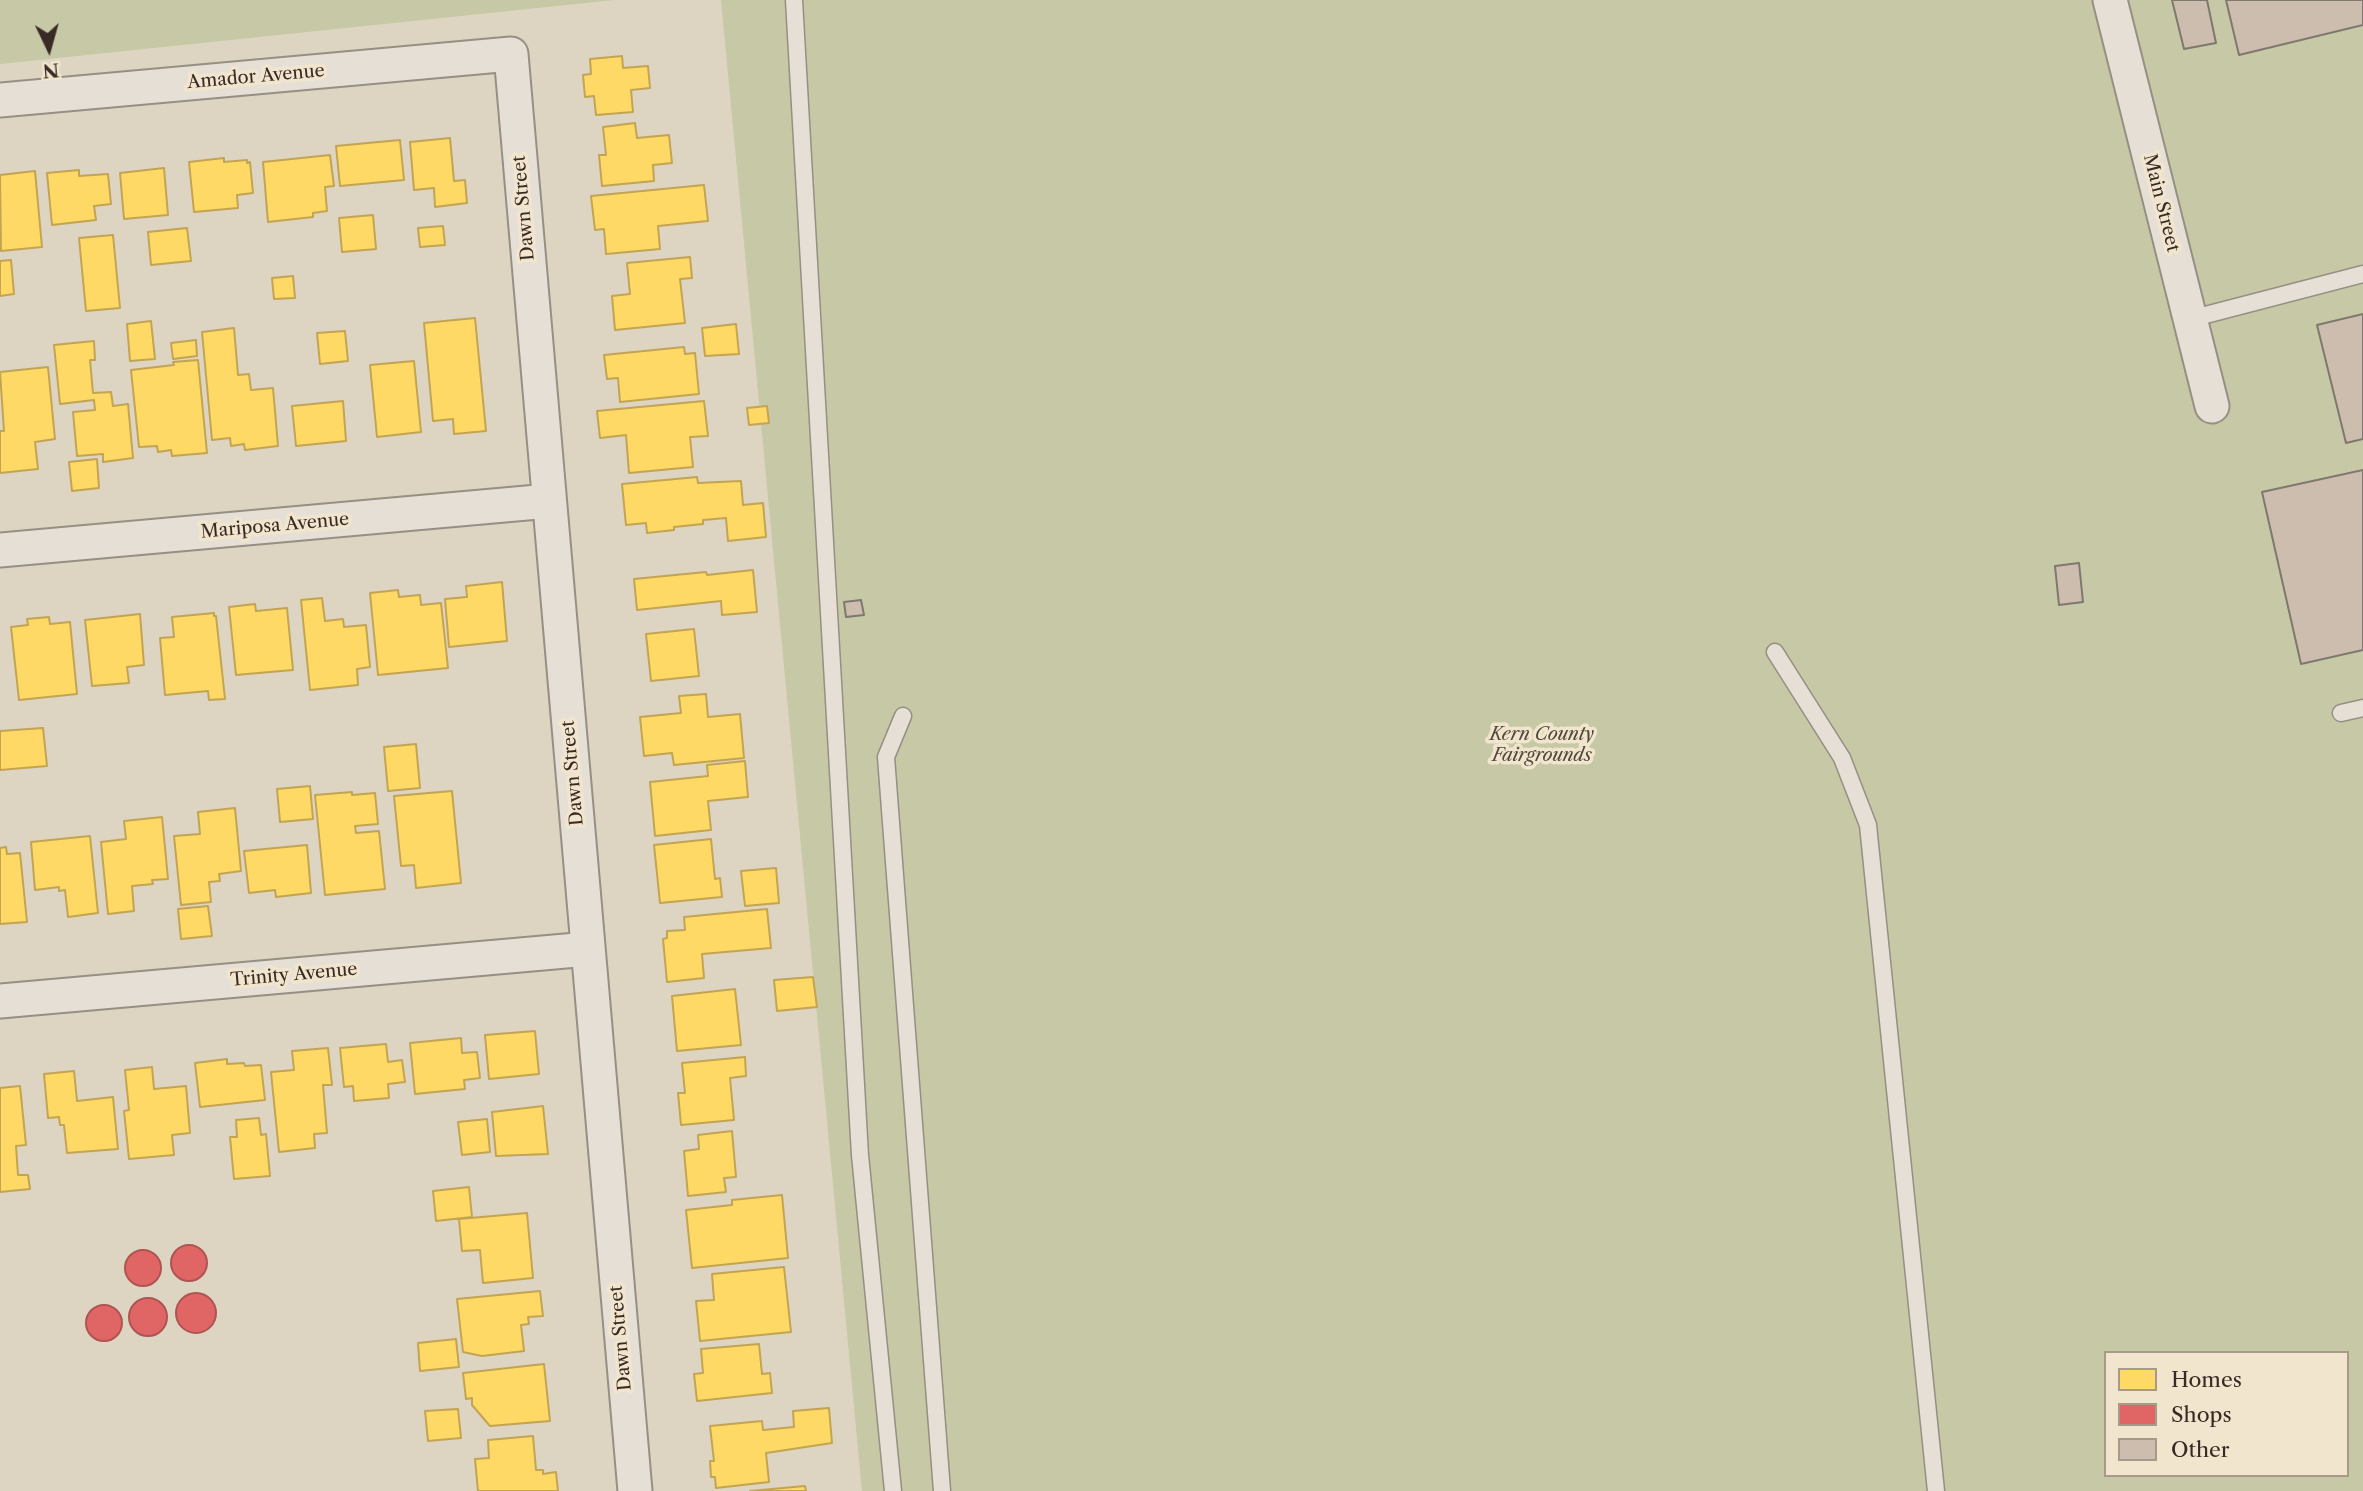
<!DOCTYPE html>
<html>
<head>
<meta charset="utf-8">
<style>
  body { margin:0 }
  #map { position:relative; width:2363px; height:1491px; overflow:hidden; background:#ddd4c1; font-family:"Libre Caslon Text",serif }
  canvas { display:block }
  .legend { position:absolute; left:2104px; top:1351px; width:245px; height:126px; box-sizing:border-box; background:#f1e5ce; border:2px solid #a79a8a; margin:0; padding:9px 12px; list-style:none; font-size:21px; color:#382a24 }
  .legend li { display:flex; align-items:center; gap:14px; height:35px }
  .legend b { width:35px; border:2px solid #a79a8a }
  .north { position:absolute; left:14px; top:14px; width:70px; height:70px; -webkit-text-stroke:5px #f1e5ce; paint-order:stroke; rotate:175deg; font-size:19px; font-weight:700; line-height:28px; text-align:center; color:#382a24 }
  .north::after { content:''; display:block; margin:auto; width:24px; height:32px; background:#382a24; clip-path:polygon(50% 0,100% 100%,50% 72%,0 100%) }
</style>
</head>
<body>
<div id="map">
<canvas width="2363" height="1491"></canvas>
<ul class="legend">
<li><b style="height:19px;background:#ffd966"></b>Homes</li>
<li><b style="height:19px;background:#e06666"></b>Shops</li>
<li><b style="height:19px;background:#ccbdae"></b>Other</li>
</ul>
<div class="north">N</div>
</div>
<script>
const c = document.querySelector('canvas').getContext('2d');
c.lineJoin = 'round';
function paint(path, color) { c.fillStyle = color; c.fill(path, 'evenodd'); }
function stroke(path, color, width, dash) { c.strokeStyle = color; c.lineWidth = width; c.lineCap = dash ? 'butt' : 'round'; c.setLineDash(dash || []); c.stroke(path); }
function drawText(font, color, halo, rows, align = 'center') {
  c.font = font + ' "Libre Caslon Text",serif'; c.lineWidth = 7; c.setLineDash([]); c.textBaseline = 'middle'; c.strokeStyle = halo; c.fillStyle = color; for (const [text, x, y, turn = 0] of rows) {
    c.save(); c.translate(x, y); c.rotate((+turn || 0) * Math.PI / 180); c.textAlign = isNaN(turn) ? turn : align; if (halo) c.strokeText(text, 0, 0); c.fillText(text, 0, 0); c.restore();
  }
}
const green = new Path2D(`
  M0 0H614L0 64Z
  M721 0H2363V1491H862ZM2106 1353H2347V1475H2106Z`);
const homes = new Path2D(`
  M622 56 623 68 648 66 650 88 631 90 633 112 596 115 594 96 585 97 583 75 591 74 590 59Z
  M635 123 637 138 669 135 672 163 653 165 654 181 602 186 599 155H606L603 127Z
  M450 138 454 181 465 180 467 203 435 207 434 188 414 190 410 142Z
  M400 140 404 180 340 186 336 146Z
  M330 155 334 186 325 187 327 211 313 213V217L268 222 263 162Z
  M224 158V162L247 160V163L250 162 253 193 237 195 238 208 194 212 189 162Z
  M164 168 168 215 124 219 120 173Z
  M79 170V176L108 174 111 204 94 206 96 220 52 225 47 173Z
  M35 171 42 247 1 251 0 175Z
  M704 185 708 221 658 226 660 249 606 254 604 229 595 230 591 196Z
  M373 215 376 249 342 252 339 218Z
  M443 226 445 245 420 247 418 228Z
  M187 228 191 261 151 265 148 232Z
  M113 235 120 308 86 311 79 238Z
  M690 257 692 278 680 279 685 323 615 330 612 296 630 294 627 263Z
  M11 260 14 294 0 296V261Z
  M293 276 295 298 274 299 272 278Z
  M475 318 486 431 454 434 453 419 433 421 424 323Z
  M151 321 155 359 130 361 127 324Z
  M736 324 739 354 705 356 702 328Z
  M234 328 238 375 249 374 251 390 273 388 278 446 245 450 244 444 231 446 230 438 212 440 202 332Z
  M345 331 348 361 320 364 317 333Z
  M196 340 197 356 173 359 171 343Z
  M94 341 95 360H90L93 393 111 392 113 406 128 404 133 458 103 462V454L77 456 73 412 95 410 94 400 60 404 54 345Z
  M684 347 685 354 695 353 699 394 620 402 618 378 607 379 604 355Z
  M198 360 207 453 172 456 171 450 158 452 157 446 139 447 131 370 174 365 173 362Z
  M414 361 421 432 377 437 370 365Z
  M48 367 55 439 35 442 38 469 0 473V431H4L0 372Z
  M343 401 346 441 296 446 292 406Z
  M704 401 708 436 690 437 693 467 629 473 626 435 600 438 597 411Z
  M767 406 769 423 749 425 747 408Z
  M97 459 99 488 72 491 69 462Z
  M697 477 698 483 741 481 743 505 763 503 766 537 728 541 726 518 703 520V524L674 527V530L647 533 646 523 626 525 622 484Z
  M753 570 757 612 722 615 721 601 637 610 634 579 706 572 707 575Z
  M502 582 507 641 449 647 445 599 467 597 466 586Z
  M398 590 399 597 420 595 421 605 441 603 448 668 378 675 370 593Z
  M322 598 325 621 343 619 344 627 366 625 370 667 357 669 358 685 310 690 301 600Z
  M255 604 256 611 287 608 293 670 236 675 229 607Z
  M214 613V616H216L225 699 209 700 208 691 165 695 160 638 174 637 172 617Z
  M140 614 144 665 127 667 129 683 92 686 85 620Z
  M49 617 50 624 70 622 77 694 19 700 11 627 28 625 27 619Z
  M694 629 699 676 651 681 646 634Z
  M706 694 708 717 740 714 744 758 674 765 672 753 644 756 640 717 681 713 679 696Z
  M43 728 47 766 0 770V731Z
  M416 744 420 788 388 791 384 747Z
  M745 761 748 797 708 801 711 830 655 836 650 782 708 776 707 765Z
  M310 786 313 819 280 822 277 789Z
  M452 791 461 883 416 888 414 865 401 866 394 796Z
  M352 792V795L375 793 378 824 355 826 356 833 379 831 385 889 325 895 315 795Z
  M235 808 241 871 219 874 220 881 209 882 211 902 181 905 174 836 200 834 198 812Z
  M162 817 168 879 152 880 153 884 132 886 134 911 108 914 101 842 126 839 124 821Z
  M90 836 98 913 68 917 65 890 59 891V887L35 890 31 842Z
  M711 839 715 879 720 878 722 897 660 903 654 845Z
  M307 845 311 893 276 897 275 890 249 893 244 851Z
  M6 847 7 854 20 853 27 922 0 924V848Z
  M776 868 779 903 745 906 741 871Z
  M208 906 212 936 181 939 178 909Z
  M767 909 771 948 702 954 704 978 667 982 663 939 667 938V931L685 930 684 917Z
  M813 977 817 1007 777 1011 774 980Z
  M735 989 741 1045 677 1051 672 996Z
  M535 1031 539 1074 489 1079 485 1035Z
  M461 1038 462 1053 477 1052 480 1078 464 1080 465 1089 415 1094 410 1043Z
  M386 1044 388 1062 402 1060 405 1082 388 1084 389 1098 354 1101 353 1086 344 1087 340 1048Z
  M328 1048 332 1085H323L327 1133 314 1134 315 1148 279 1152 271 1072 294 1070 292 1051Z
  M745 1057 746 1076 730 1078 734 1120 681 1125 678 1093H685L682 1063Z
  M227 1059V1064L244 1063 245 1066 261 1065 265 1100 200 1107 195 1063Z
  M152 1067 154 1089 186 1086 190 1133 172 1135 174 1155 129 1159 124 1111 129 1110 125 1070Z
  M74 1071 77 1101 113 1097 118 1149 67 1153 64 1125H60L59 1117 48 1118 44 1074Z
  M20 1086 26 1145 16 1146 18 1175H28L30 1189 0 1192V1088Z
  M543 1106 548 1154 496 1156 492 1112Z
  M259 1118 261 1135 266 1134 270 1176 234 1179 230 1137H237L236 1120Z
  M487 1119 490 1152 462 1155 458 1122Z
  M732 1131 736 1177 724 1178 726 1192 688 1196 684 1151 699 1149 698 1135Z
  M469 1187 472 1217 436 1221 433 1191Z
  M782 1195 788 1258 692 1268 686 1210 732 1205V1200Z
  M527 1213 533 1278 483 1283 480 1250 462 1251 459 1219Z
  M784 1267 791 1332 700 1341 696 1301 714 1300 712 1274Z
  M540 1291 543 1316 528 1317 529 1324 521 1325 524 1351 482 1356 463 1352 457 1299Z
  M456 1339 459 1367 420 1371 418 1343Z
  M759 1344 762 1374 770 1373 772 1393 697 1401 694 1374 703 1373 701 1349Z
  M544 1364 550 1421 490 1426 472 1405V1398L466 1399 463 1373Z
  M829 1408 832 1443 766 1453 769 1482 716 1488 715 1477H711L710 1461H714L710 1426 762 1421 763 1430 794 1427 793 1411Z
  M458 1409 461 1438 428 1441 425 1411Z
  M533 1436 536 1470H543V1474L556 1472 558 1491H478L475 1459 489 1458 488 1440Z
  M805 1486 806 1491H750Z`);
const shops = new Path2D(`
  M171 1263a18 18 0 1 1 36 0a18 18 0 1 1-36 0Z
  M125 1268a18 18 0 1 1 36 0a18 18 0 1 1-36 0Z
  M176 1313a20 20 0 1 1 40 0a20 20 0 1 1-40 0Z
  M129 1317a19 19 0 1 1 38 0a19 19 0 1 1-38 0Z
  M86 1323a18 18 0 1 1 36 0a18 18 0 1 1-36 0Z`);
const building = new Path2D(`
  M2172 0H2207L2216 43 2184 49Z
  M2226 0H2363V25L2239 55Z
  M2363 314V439L2346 443 2317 325Z
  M2363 470V650L2301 664 2262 492Z
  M2079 563 2083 602 2059 605 2055 566Z
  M861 600 864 615 846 617 844 602Z`);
const service = new Path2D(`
  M794 0 860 1155 893 1491
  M2190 319 2363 274
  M1775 652 1842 758 1868 825 1936 1491
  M2341 713 2363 708
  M903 716 886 757 942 1491`);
const minor = new Path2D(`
  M2110 0 2212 406
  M0 100 511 54 635 1491
  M0 550 549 501
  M0 1001 588 949`);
const streetNames = [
  ["Amador Avenue",256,77,-5],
  ["Main Street",2161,203,76],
  ["Dawn Street",524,208,-95],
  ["Mariposa Avenue",275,526,-5],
  ["Dawn Street",573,773,-95],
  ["Trinity Avenue",294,975,-5],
  ["Dawn Street",621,1338,-95]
];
const parkNames = [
  ["Kern County",1542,735],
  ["Fairgrounds",1542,756]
];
paint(green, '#c6c8a6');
paint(homes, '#ffd966');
stroke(homes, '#c3a452', 2);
paint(shops, '#e06666');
stroke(shops, '#ae5452', 2);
paint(building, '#ccbdae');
stroke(building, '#7e786e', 2);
stroke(service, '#968f83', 19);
stroke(minor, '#968f83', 37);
stroke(service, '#e5dfd5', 16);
stroke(minor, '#e5dfd5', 33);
drawText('18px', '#382a24', '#f1e5ce', streetNames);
drawText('italic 18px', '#51483a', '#f1e5ce', parkNames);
</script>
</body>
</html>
